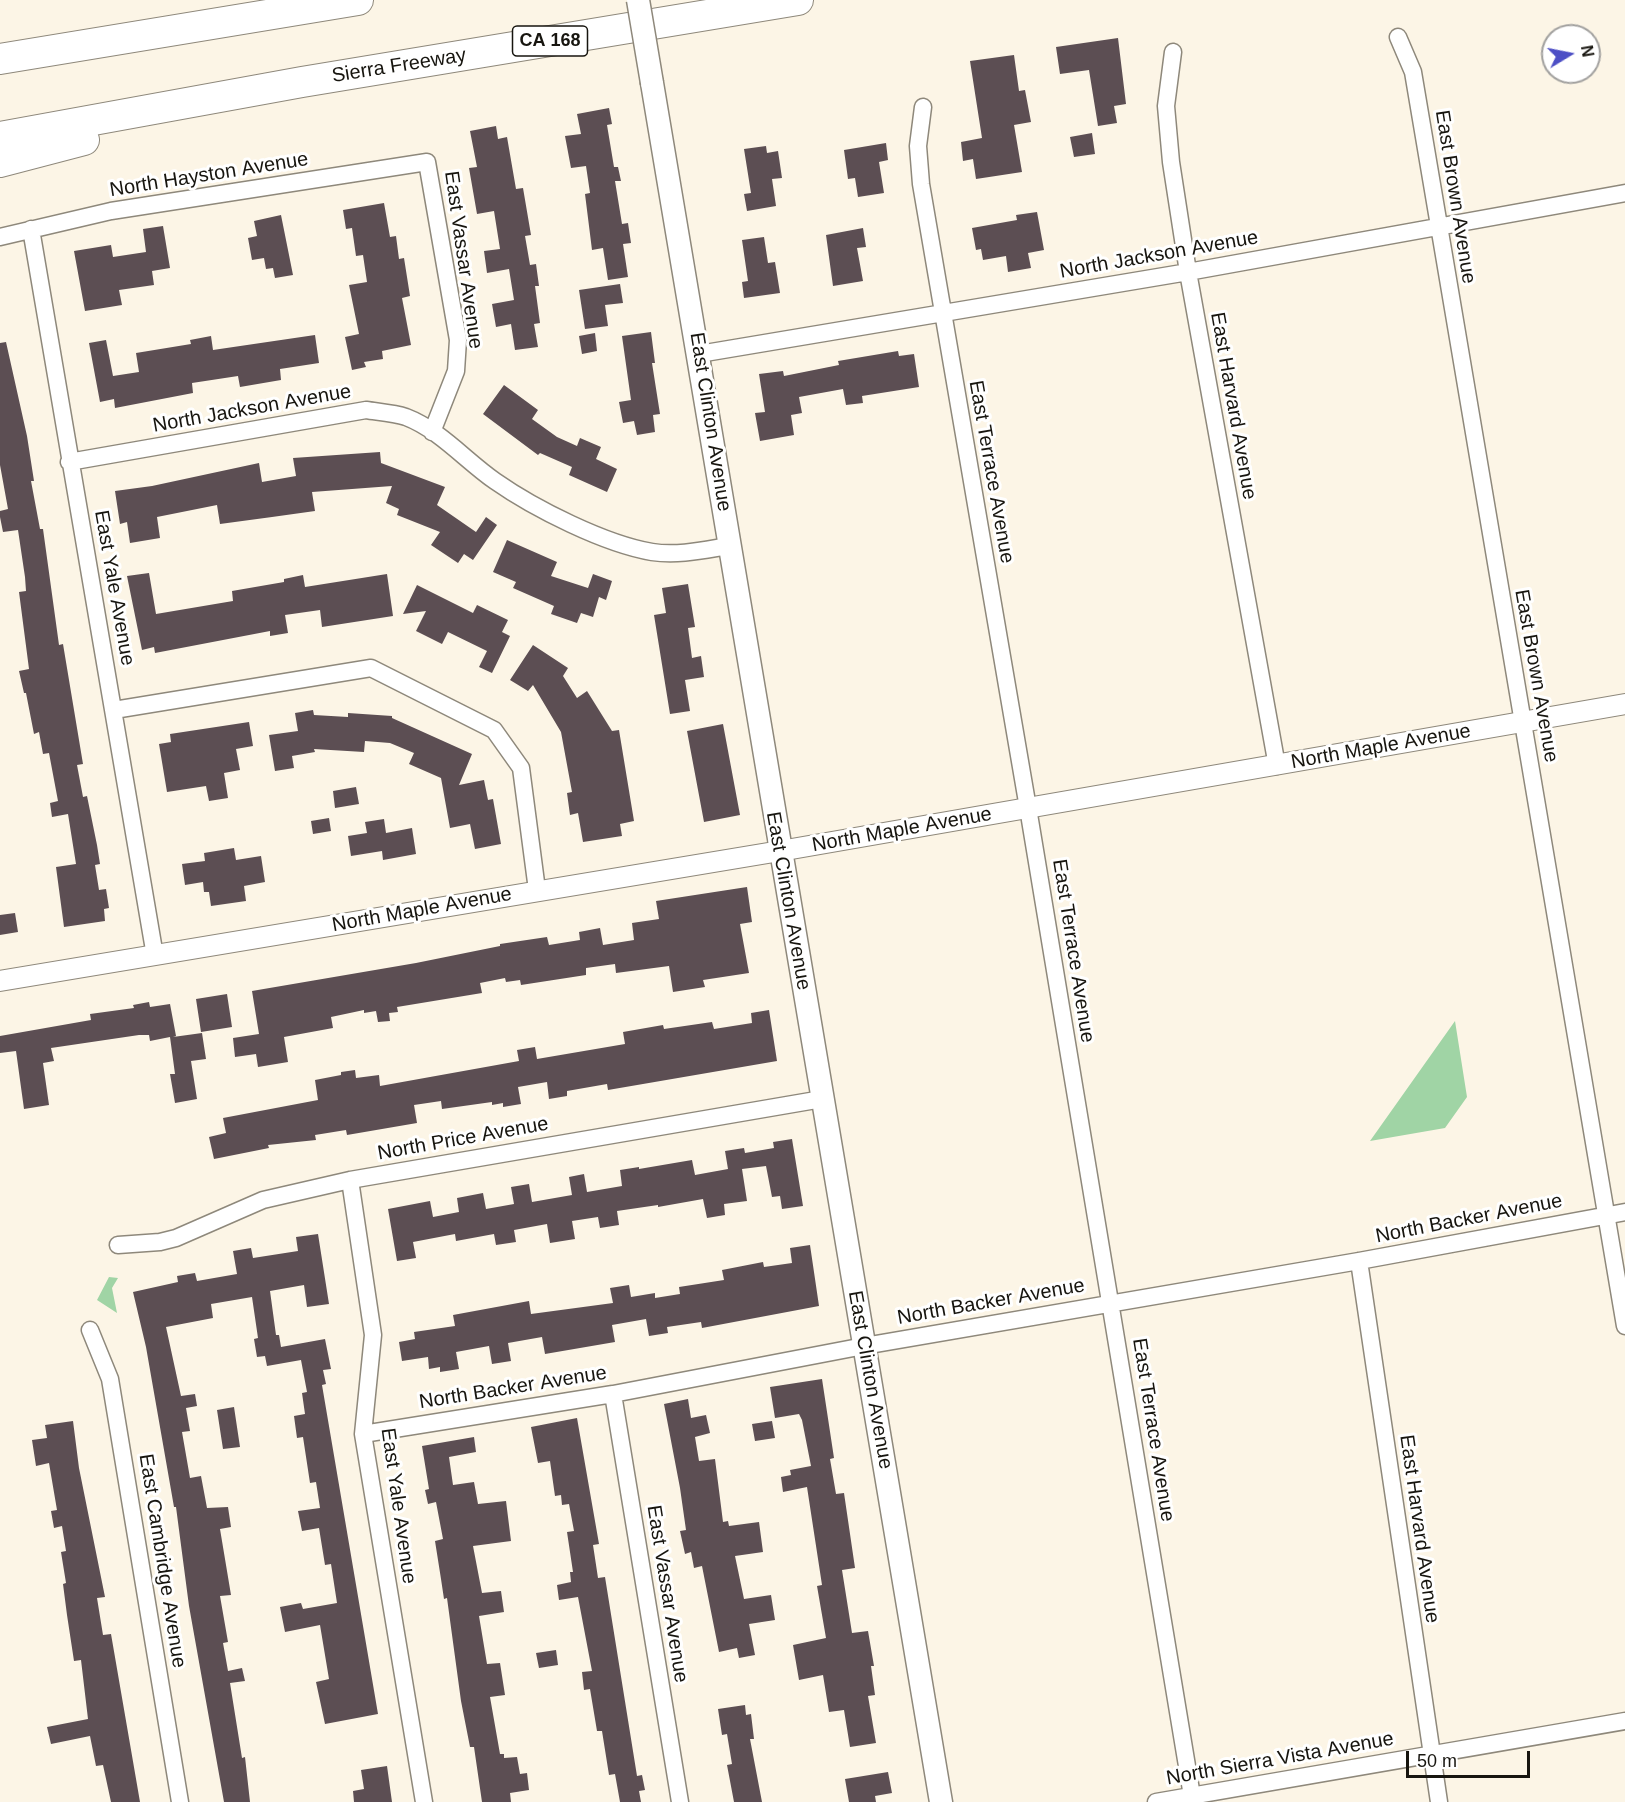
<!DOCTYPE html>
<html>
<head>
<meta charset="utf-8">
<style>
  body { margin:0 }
  #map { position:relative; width:1625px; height:1802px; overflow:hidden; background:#fcf5e6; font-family:Arial,sans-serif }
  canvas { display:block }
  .north { position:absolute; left:1541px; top:24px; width:60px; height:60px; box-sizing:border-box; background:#fff; border:2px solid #a2a19f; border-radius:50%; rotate:80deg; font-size:16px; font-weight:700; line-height:24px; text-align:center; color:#17150f }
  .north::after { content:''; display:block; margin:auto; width:21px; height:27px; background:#4d4fc5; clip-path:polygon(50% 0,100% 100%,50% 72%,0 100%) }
  .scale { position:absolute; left:1406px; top:1751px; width:124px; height:27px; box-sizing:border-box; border:3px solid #17150f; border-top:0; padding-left:8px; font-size:18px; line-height:21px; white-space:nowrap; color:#17150f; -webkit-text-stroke:4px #fff; paint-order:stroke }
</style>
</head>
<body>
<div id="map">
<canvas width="1625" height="1802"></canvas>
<div class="north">N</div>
<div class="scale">50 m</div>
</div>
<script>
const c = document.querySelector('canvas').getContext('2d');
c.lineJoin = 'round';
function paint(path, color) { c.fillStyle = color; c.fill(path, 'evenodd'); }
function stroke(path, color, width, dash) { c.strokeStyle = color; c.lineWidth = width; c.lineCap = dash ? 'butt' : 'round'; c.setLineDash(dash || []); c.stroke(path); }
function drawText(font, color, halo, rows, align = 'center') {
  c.font = font + ' Arial,sans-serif'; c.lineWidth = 6; c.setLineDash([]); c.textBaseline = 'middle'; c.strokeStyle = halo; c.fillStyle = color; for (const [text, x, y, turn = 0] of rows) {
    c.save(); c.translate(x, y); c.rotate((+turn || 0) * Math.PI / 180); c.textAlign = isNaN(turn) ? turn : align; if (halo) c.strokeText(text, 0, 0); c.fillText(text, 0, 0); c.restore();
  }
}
const green = new Path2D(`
  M1455 1021 1467 1097 1445 1128 1370 1141Z
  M109 1277 118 1278 112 1288 117 1313 97 1300Z`);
const building = new Path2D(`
  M1118 38 1126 104 1114 106 1117 123 1098 126 1089 70 1060 74 1056 47Z
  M1014 55 1019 91 1025 90 1031 122 1014 125 1022 172 976 179 973 159 963 161 961 142 982 138 970 61Z
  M609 108 612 124 607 125 614 167H618L621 181H615L622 224 628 223 631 243 623 244 628 277 608 280 603 248 592 250 585 194 590 193 586 166 571 168 565 136 581 134 577 114Z
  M496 126 498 139 507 137 516 189 523 188 531 235 525 236 530 265 536 264 539 286H535L540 323 534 324 538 347 515 350 511 324 496 327 492 304 514 300 509 269 487 273 484 251 500 249 494 211 477 214 469 168 477 167 470 131Z
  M1092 133 1095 154 1074 157 1070 137Z
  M886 143 888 160 879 162 884 193 858 197 855 178 848 179 844 150Z
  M766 146 767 153 778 151 782 178 772 179 776 206 747 211 744 194 751 193 744 149Z
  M384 203 390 237 396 236 399 259 404 258 410 296 402 298 411 345 382 351 383 359 364 362 366 367 352 370 345 337 359 334 349 285 367 282 363 255 356 256 352 228 346 229 343 210Z
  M1037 212 1044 250 1028 253 1031 268 1008 272 1006 256 983 260 981 249 976 250 972 228 1017 220 1016 215Z
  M281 215 293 275 275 278 273 268 266 269 264 258 252 260 248 238 257 236 254 221Z
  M163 226 170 268 152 271 154 285 119 290 122 305 85 311 74 251 111 245 113 257 146 252 143 229Z
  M863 228 866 247 857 248 863 281 833 286 826 235Z
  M764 237 768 263 775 262 780 293 744 298 742 282 748 281 742 240Z
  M620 284 623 303 605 305 608 326 585 329 579 290Z
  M651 332 655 363H652L660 414 653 415 655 432 637 435 634 421 623 423 619 402 631 400 622 336Z
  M595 333 597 351 582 354 579 336Z
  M315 335 319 363 280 369 281 380 240 387 238 376 192 383 193 393 115 408 114 399 100 402 89 343 106 340 113 376 139 372 136 353 191 344 190 340 211 336 213 350Z
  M6 342 27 436 34 481H31L40 529H43L59 645 63 644 83 764 77 765 83 797 87 796 97 845 100 864 95 865 99 890 106 889 109 908 104 909 105 921 64 927 56 867 76 864 68 814 52 817 50 803 58 801 49 753 43 754 39 732 34 734 26 693H24L19 671 29 669 19 592 26 591 25 577 18 530 3 532 0 517V511L8 509 0 465V343Z
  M898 351 899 356 914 354 919 387 862 396 863 403 846 405 843 389 799 397 802 413 791 415 794 435 760 441 755 413 765 412 759 374 783 371 784 376 839 365 838 361Z
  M504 385 538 410 532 419 557 437 577 446 580 438 601 447 596 459 617 469 607 492 569 475 572 467 540 453 538 455 483 414Z
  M380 452 381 463 445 487 437 505 476 532 486 517 497 525 473 560 464 554 458 563 431 545 440 532 397 515 399 509 386 503 392 486 312 492 315 511 272 517 220 524 217 505 157 517 160 538 130 543 127 522 120 524 115 491 152 486 259 463 262 482 296 476 293 458Z
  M507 540 557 562 551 576 588 588 593 574 612 581 606 600 599 597 593 617 581 613 577 623 551 614 554 606 513 588 516 582 493 572Z
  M149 573 156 614 233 601 232 591 284 582V579L303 575 305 587 387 574 393 616 322 627 320 610 285 615 288 633 270 636V631L155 653 154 647 142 650 127 576Z
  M688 584 695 627 688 628 692 658 701 656 704 677 685 680 690 711 670 714 654 615 666 613 662 588Z
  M417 585 473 613 477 605 508 620 502 632 510 636 492 673 479 667 487 651 448 632 442 644 416 631 426 611 403 614Z
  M533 645 568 668 563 676 577 698 587 691 612 731 619 730 634 821 620 824 622 836 583 842 578 813 570 815 567 793 572 792 561 732 533 685 528 691 510 680Z
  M313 710 314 715 348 717V713L392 716V718L472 754 459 785 484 780 488 800 493 799 501 844 475 849 470 824 450 828 441 778 409 764 414 753 390 743 365 741 364 752 314 749 315 752 292 756 294 768 275 771 269 735 298 731 295 713Z
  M249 722 253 746 236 749 240 770 224 773 228 798 209 801 206 786 167 792 159 744 171 742 170 734Z
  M723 724 740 815 704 822 687 731Z
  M356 787 359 804 335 808 333 791Z
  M329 818 331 831 313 834 311 821Z
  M384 819 386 833 412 828 416 854 383 860 382 851 351 856 348 836 367 833 365 822Z
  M234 848 236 860 261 856 265 882 244 886 246 901 211 906 209 892H204L203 882 185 885 182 864 205 861 204 853Z
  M747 887 752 922 740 924 749 973 703 980 705 987 673 992 669 966 616 973 615 964 586 968V975L521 985 520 980 506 982 505 978 480 983 482 993 397 1007 398 1012 389 1013 390 1021 378 1022 376 1011 364 1013V1010L331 1017 333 1028 284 1037 288 1062 258 1067 256 1054 235 1057 233 1038 259 1034 252 991 416 963 500 946V944L547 937 549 945 580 940 579 932 600 928 603 945 634 940 632 923 659 919 656 901Z
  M15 913 18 932 0 935V915Z
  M227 994 232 1027 201 1032 196 999Z
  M149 1002 150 1007 170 1004 176 1036 173 1037 202 1033 206 1059 191 1061 197 1099 175 1103 170 1074H175L170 1037 150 1041 149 1035H139L51 1048 54 1061 43 1063 49 1105 24 1109 16 1051 0 1053V1036L91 1020 90 1014 134 1008 133 1005Z
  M769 1010 777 1061 608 1090 607 1084 567 1091V1096L549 1099 547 1082 518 1087 521 1104 503 1107V1103L492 1105V1102L442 1109 441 1101 414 1105 417 1123 347 1135 346 1130 315 1135 316 1140 268 1145 269 1148 214 1159 209 1137 226 1133 223 1118 318 1100 315 1080 341 1075V1072L355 1070 356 1078 379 1075 380 1086 519 1061 517 1050 535 1047 537 1059 625 1044 623 1032 663 1025 664 1029 712 1022 714 1029 752 1023 751 1013Z
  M792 1139 803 1206 782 1209 780 1196 772 1197 766 1166 742 1169 747 1201 724 1204 725 1215 707 1218 703 1199 658 1207V1205L617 1211 619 1225 600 1228 598 1217 572 1221 575 1239 550 1243 547 1224 514 1230 516 1242 496 1245 494 1234 456 1241 455 1234 413 1242 416 1258 397 1261 388 1209 430 1201 433 1217 459 1212 457 1198 483 1193 486 1209 514 1204 511 1187 529 1184 532 1202 572 1195 569 1177 584 1174 587 1192 622 1186 620 1170 639 1167V1169L692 1160 695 1175 728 1169 725 1151 744 1148 745 1153 774 1148 773 1142Z
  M318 1234 329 1304 307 1307 304 1285 270 1291 276 1335H279L281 1347 325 1339 331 1369 323 1370 326 1384 322 1385 378 1714 325 1724 316 1682 329 1679 320 1625 285 1632 280 1607 301 1603 303 1609 337 1603 331 1564 325 1565 319 1528 302 1531 298 1511 320 1508 316 1482 310 1483 303 1437 297 1438 294 1416 305 1414 302 1393 307 1392 301 1360 267 1366 265 1356 257 1357 254 1339 258 1338 252 1297 211 1304 213 1318 166 1327 181 1396 195 1394 197 1406 186 1408 190 1431 182 1432 190 1478 201 1476 207 1508 228 1507 231 1527 220 1529 231 1595 220 1596 228 1642 223 1643 228 1671 242 1668 245 1681 230 1683 242 1758 245 1757 250 1802H224L189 1606 176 1507H174L146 1347 133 1292 178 1282 177 1276 195 1273 197 1281 237 1274 233 1251 251 1248 253 1258 298 1251 296 1237Z
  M810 1245 819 1306 702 1328 701 1322 667 1327 668 1333 649 1336 646 1319 612 1325 615 1342 545 1354 542 1337 508 1343 511 1361 492 1364 489 1346 456 1352 459 1369 440 1372V1367L429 1369 428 1357 402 1361 399 1342 415 1339 414 1332 455 1326 453 1315 529 1301 531 1314 613 1303 610 1288 629 1285 631 1297 655 1293V1298L680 1294 679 1287 724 1280 722 1270 763 1262 764 1267 792 1263 790 1248Z
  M822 1379 834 1458 830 1459 836 1494 844 1493 855 1568 842 1570 849 1614 852 1633 868 1631 874 1666H871L875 1695 868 1696 876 1743 850 1747 844 1710 829 1712 823 1675 799 1680 793 1645 826 1638 817 1586 822 1585 807 1487 783 1492 781 1477 791 1475 790 1470 811 1466 802 1420 799 1414 775 1418 770 1387Z
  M688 1399 691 1418 706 1415 710 1433 695 1437 699 1461 715 1459 723 1522 728 1521 729 1526 759 1522 763 1552 735 1556 744 1599 771 1595 775 1620 749 1624 755 1655 739 1658 737 1648 719 1652 702 1566 694 1568 691 1552 685 1554 680 1531 686 1530 680 1488 664 1404Z
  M234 1407 240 1447 223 1449 217 1410Z
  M577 1418 599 1544 593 1545 598 1578 605 1577 637 1776 642 1775 645 1790 639 1791 641 1802H620L615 1774 609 1775 602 1731H597L590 1689 584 1690 582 1672 592 1671 578 1597 559 1600 557 1585 571 1582 570 1572H573L567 1532 574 1531 569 1504 562 1505 561 1495 555 1496 550 1461 538 1463 531 1427Z
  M73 1421 79 1468 105 1597 97 1598 103 1635 111 1634 140 1802H111L103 1765 96 1766 90 1736 51 1744 47 1727 88 1719 81 1660 74 1661 67 1615 63 1584 66 1583 61 1552 66 1551 62 1526 54 1528 51 1511 57 1510 49 1463 36 1466 32 1440 47 1438 45 1425Z
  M772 1421 775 1438 755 1441 752 1424Z
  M474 1437 476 1452 449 1457 453 1485 474 1482 478 1504 506 1501 511 1541 473 1546 482 1593 501 1591 504 1612 479 1616 487 1664 500 1663 505 1695 490 1697 500 1754H504V1758L517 1757 520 1774 527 1773 529 1790 510 1793 511 1802H482L474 1747H470L461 1701 447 1598 444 1599 441 1579 435 1541 443 1539 436 1502 428 1504 425 1490 429 1489 422 1446Z
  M556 1650 558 1665 539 1668 536 1653Z
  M745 1705 746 1715 751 1714 754 1739H750L762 1802H734L727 1765 732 1764 727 1734 722 1735 718 1709Z
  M387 1766 392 1802H354L353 1791 364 1789 361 1770Z
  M888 1772 892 1793 875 1796 876 1802H849L845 1779Z`);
const minor = new Path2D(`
  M1398 37 1413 72 1625 1326
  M1173 52 1166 106 1171 162 1188 272 1277 766
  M923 107 918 146 921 184 1028 808 1193 1802
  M31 229 155 956
  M0 237 111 211 427 162 458 340 456 371 432 432
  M699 354 1188 272 1625 193
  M69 462 366 410C379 412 394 413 406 417 440 430 466 461 495 481 535 509 605 544 652 552 678 556 704 550 729 546
  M114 710 371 668 494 730 521 768 537 890
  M350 1180 373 1335 363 1434 424 1802
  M118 1245 160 1242 176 1238 263 1200 350 1180 822 1099
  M1359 1261 1439 1802
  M90 1330 110 1379 180 1802
  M613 1394 680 1802
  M363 1434 613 1394 864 1346 1359 1261 1625 1212
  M1156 1802 1625 1721`);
const tertiary = new Path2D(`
  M0 981 780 851 1625 704`);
const secondary = new Path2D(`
  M652 83 941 1802`);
const motorway = new Path2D(`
  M0 59 358 0
  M0 137 302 82 798 0
  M0 162 84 140`);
const secondaryBridge = new Path2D(`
  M638 0 652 83`);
const shields = [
  [550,41,75]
];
const shieldNames = [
  ["CA 168",550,41]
];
const streetNames = [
  ["Sierra Freeway",399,66,-9],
  ["North Hayston Avenue",209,175,-9],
  ["East Brown Avenue",1455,197,81],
  ["North Jackson Avenue",1159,255,-10],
  ["East Vassar Avenue",463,260,82],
  ["East Harvard Avenue",1233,406,80],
  ["North Jackson Avenue",252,409,-10],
  ["East Clinton Avenue",710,422,81],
  ["East Terrace Avenue",991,472,80],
  ["East Yale Avenue",114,588,80],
  ["East Brown Avenue",1536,676,80],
  ["North Maple Avenue",1381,747,-10],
  ["North Maple Avenue",902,830,-10],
  ["East Clinton Avenue",788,901,80],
  ["North Maple Avenue",422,910,-10],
  ["East Terrace Avenue",1073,951,81],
  ["North Price Avenue",463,1139,-10],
  ["North Backer Avenue",1469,1219,-11],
  ["North Backer Avenue",991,1302,-10],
  ["East Clinton Avenue",870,1380,80],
  ["North Backer Avenue",513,1388,-9],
  ["East Terrace Avenue",1153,1430,81],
  ["East Yale Avenue",398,1506,82],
  ["East Harvard Avenue",1419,1529,82],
  ["East Cambridge Avenue",162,1561,81],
  ["East Vassar Avenue",667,1594,81],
  ["North Sierra Vista Avenue",1280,1759,-10]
];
paint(green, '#a0d4a5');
paint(building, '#5c4e53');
stroke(minor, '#8e887b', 19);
stroke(tertiary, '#8e887b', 22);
stroke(secondary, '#8e887b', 25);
stroke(motorway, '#8e887b', 32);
stroke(minor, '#fff', 16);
stroke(tertiary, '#fff', 20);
stroke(secondary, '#fff', 22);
stroke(motorway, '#fff', 30);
stroke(secondaryBridge, '#8e887b', 25, []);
stroke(secondaryBridge, '#fff', 22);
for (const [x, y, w] of shields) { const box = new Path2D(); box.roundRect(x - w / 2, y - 15, w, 30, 4.5); c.fillStyle = '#fff'; c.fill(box); stroke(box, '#17150f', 1.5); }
drawText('bold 18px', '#17150f', null, shieldNames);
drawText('20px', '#17150f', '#fff', streetNames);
</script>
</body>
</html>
